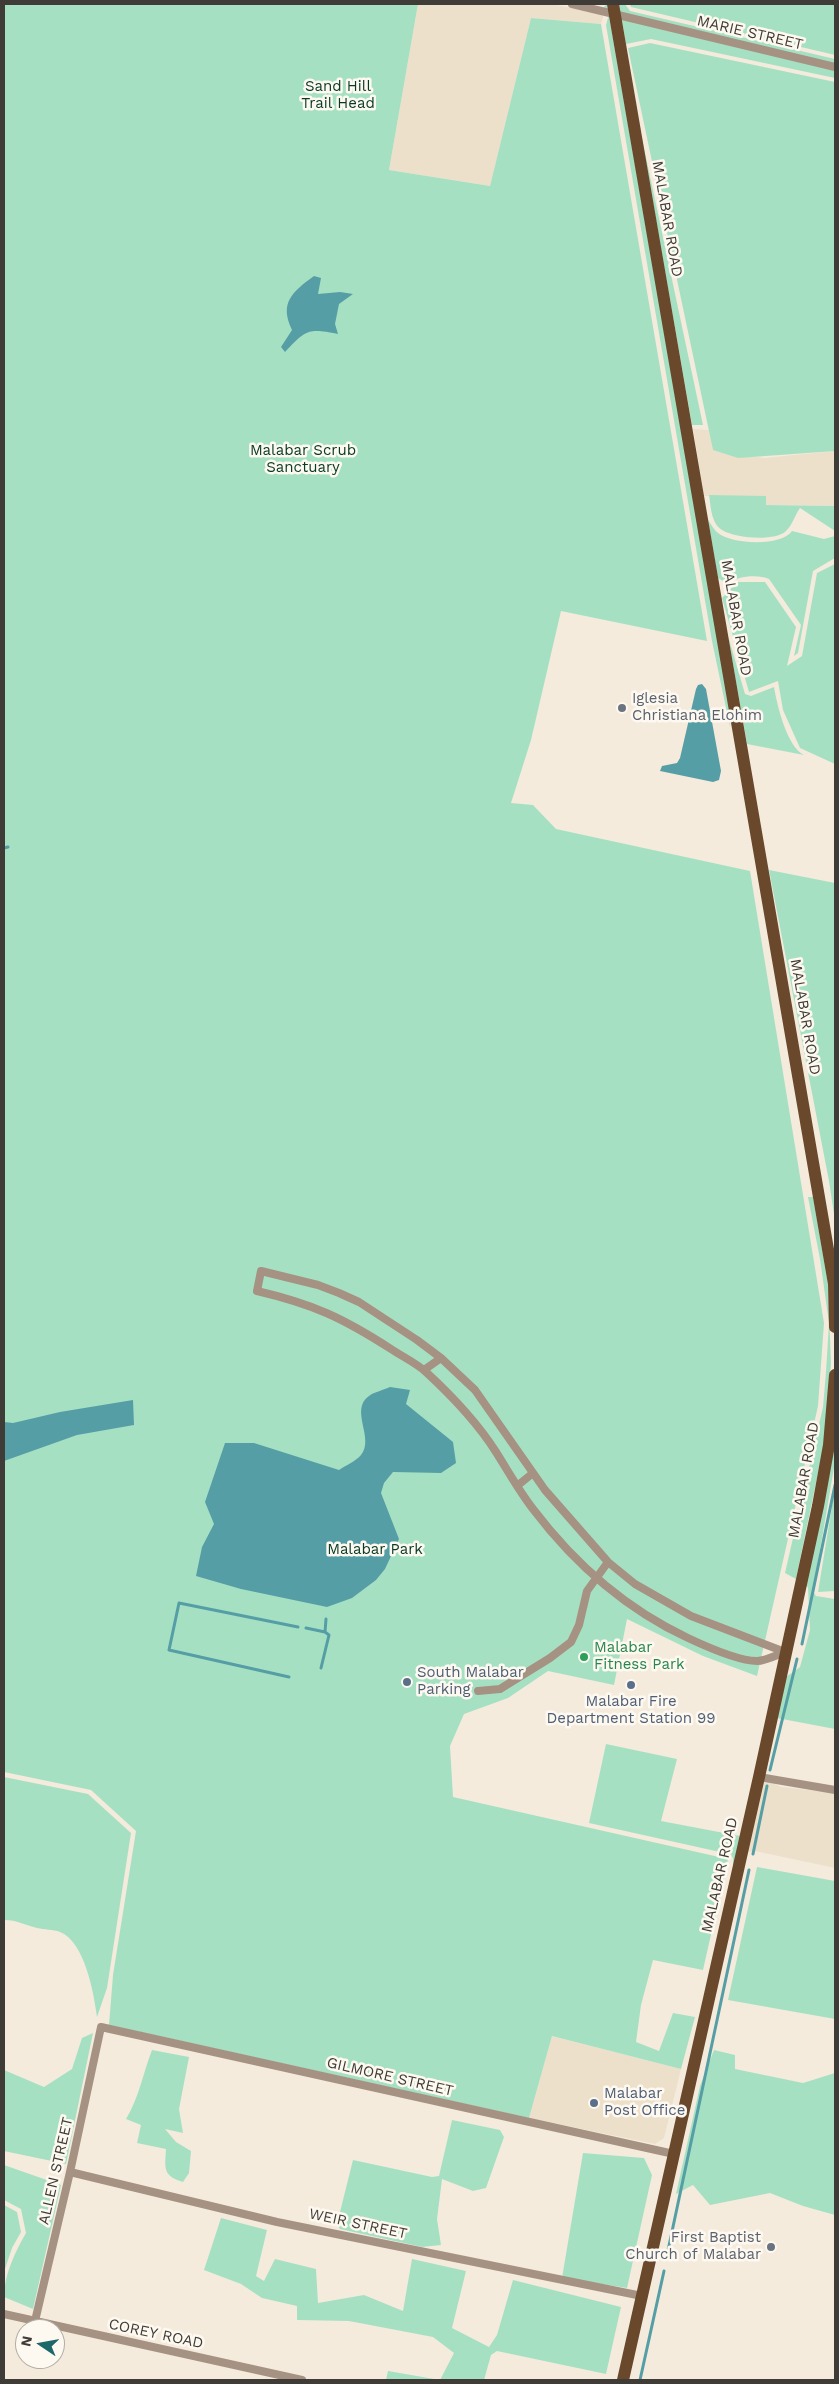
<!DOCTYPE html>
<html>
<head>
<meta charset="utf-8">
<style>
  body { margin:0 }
  #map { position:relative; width:839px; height:2384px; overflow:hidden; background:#f4ebdd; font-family:"Work Sans",sans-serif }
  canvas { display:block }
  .frame { position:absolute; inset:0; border:5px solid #3f3b36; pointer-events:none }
  .north { position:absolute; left:15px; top:2319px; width:50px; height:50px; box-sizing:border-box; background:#fef9f0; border:1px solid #b2ada6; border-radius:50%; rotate:282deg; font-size:14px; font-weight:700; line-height:20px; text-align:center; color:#3f3b36 }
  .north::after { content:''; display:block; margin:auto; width:18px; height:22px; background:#1d6969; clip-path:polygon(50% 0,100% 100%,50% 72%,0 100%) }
</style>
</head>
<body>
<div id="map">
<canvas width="839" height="2384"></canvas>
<div class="frame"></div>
<div class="north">N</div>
</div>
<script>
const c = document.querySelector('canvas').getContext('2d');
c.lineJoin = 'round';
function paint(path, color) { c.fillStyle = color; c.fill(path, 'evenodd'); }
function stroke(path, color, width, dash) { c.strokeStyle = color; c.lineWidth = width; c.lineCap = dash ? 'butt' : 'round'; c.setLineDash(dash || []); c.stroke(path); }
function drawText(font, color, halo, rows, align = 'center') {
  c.font = font + ' "Work Sans",sans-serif'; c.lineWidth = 5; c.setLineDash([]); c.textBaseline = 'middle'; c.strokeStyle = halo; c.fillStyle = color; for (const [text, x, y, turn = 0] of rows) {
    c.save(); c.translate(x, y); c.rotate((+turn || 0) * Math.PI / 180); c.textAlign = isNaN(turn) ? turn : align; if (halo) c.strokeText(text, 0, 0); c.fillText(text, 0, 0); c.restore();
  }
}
const built = new Path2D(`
  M418 4H551L604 14 601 24 531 18 490 186 389 170Z
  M693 429 709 430 713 450 764 458 835 451V506L766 505V496H704Z
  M764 1783H773L781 1787 835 1793V1868L755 1851 746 1852Z
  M552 2036 681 2069 664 2138 655 2144 529 2118Z`);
const green = new Path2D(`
  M4 4H418L389 170 490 186 531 18 601 24 707 641 561 611 531 740 511 803 533 805 556 829 750 871 824 1323 818 1406 757 1676 703 1656 627 1619 614 1685 548 1671 508 1698 464 1714 450 1746 453 1797 728 1859 703 1970 653 1960 641 2005 636 2042 659 2051 673 2013 695 2017 681 2069 552 2036 529 2118 109 2025 113 1975 136 1831 91 1790 4 1772Z
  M607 4 729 705 730 727 712 641 606 25 609 14 603 8Z
  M619 4H625L630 11 835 59V78L651 39 626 44Z
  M630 4H835V55L631 7Z
  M650 43 835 82V451L738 458 713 450 628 48Z
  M641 134 703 425H692Z
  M709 495 766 496V505L835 506V531L800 508C795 515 792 526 786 531 775 542 734 538 722 530 711 523 711 507 709 495Z
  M708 520C711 524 714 530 718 533 731 544 781 547 792 531L824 539 835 536V558L813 571 798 653 794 656 801 625 769 579C758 574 736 576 728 584L718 578Z
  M835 564V764L800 748 783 710 778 681 749 692 722 598 737 582H765L796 627 787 666 802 656 817 573Z
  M728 636 745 694 751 696 774 687C777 705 787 747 804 755L747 744Z
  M769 870 835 883V1221L829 1181Z
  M808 1197H813L828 1284 831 1364 824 1444 796 1579 785 1573 823 1407 826 1372 829 1323 820 1259Z
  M835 1444V1462L813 1591 816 1596 835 1599V1729L777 1718 786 1677 800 1667 810 1630 808 1587 806 1586Z
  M835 1488V1591L818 1592Z
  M606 1744 677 1759 661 1821 740 1836 733 1869V1858L729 1854 589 1823Z
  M4 1777 88 1794 131 1833 107 1988 97 2017C94 1994 85 1942 60 1932 53 1929 44 1930 37 1928 25 1925 17 1920 4 1920Z
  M757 1867 835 1881V2019L728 2000Z
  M93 2033 66 2164 4 2151V2070L44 2087 72 2069 82 2038Z
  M152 2050 189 2057 179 2109 183 2133 165 2129 176 2142 191 2151 189 2173 183 2182C162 2176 165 2167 166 2149L137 2143 141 2125 126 2119C139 2098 143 2073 152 2050Z
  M714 2050 735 2055V2069L803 2083 835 2073V2215L803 2206 770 2193 710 2205 693 2185 676 2194 700 2086Z
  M452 2120 500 2130 504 2137 486 2188 473 2191 442 2179 437 2219 441 2245 422 2247 340 2229 337 2224 353 2160 432 2177 439 2176Z
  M583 2153 644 2158 652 2175 627 2288 562 2278Z
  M4 2165 61 2185 33 2309 4 2297C4 2275 15 2252 26 2233L21 2209 4 2200Z
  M4 2205 17 2212 21 2232 12 2248 4 2272Z
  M221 2218 267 2230 256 2276 264 2281 275 2259 316 2269 318 2303 364 2295 403 2311 412 2259 466 2271 452 2328 489 2347 497 2335 513 2280 621 2307 606 2374 497 2351 491 2355 484 2380H386L388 2371 440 2380 454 2353 433 2337 349 2321 297 2320V2306L262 2298 241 2284 204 2270Z`);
const water = new Path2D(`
  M314 276 321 278 318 294 340 292 353 294 339 304 335 324 338 334C308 328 306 330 285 352L281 347 292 330C279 303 292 292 314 276Z
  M702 684 706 689 721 771 719 780 713 782 660 771 662 766 677 763 680 758 696 689 698 685Z
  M390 1387 410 1390 406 1404 453 1442 456 1463 441 1473 393 1472 384 1483 381 1493 399 1539 385 1569 376 1580 352 1598 327 1607 241 1589 196 1576 202 1547 214 1524 205 1502 225 1443H254L339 1470C346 1465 355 1462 361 1455 375 1438 349 1410 369 1396 374 1392 384 1390 390 1387Z
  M133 1400 134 1425 77 1435 4 1461V1422L13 1423 60 1412Z`);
const stream = new Path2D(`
  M4 848 8 847
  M306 1628 325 1632 329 1635 321 1668
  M325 1632 326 1619
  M802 1644 835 1485
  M289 1677 169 1650 179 1603 298 1627
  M770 1770 797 1659
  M753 1854 767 1786
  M667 2255 749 1870
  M640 2380 664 2271`);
const street = new Path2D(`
  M572 4 835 67
  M261 1271 318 1285 339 1293 359 1302 417 1340 441 1358 475 1390 545 1490 608 1562 635 1584 691 1616 785 1652C777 1655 765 1661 757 1661 739 1661 705 1646 688 1638 626 1609 574 1563 533 1509 519 1491 508 1471 496 1452 477 1422 452 1396 426 1372 416 1363 403 1357 391 1349 343 1318 313 1304 257 1291Z
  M424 1370 441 1358
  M517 1486 533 1473
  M478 1691 500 1689 550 1658 571 1642 579 1625 587 1591 608 1562
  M759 1777 835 1790
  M70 2172 277 2222 642 2296
  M4 2314 302 2380
  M35 2321 70 2172 101 2027 674 2154`);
const primary = new Path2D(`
  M613 4 834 1284 835 1327
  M623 2380 759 1777 818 1506 829 1445 835 1375`);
const markers = [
  [622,708,5,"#6b7280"],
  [584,1657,5,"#2e9e5b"],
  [407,1682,5,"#5c6f8a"],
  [631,1685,5,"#5c6f8a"],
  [594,2103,5,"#5c6f8a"],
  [771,2247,5,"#6b7280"]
];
const streetNames = [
  ["MARIE STREET",750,33,13],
  ["MALABAR ROAD",667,219,80],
  ["MALABAR ROAD",736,618,80],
  ["MALABAR ROAD",805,1017,80],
  ["MALABAR ROAD",804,1480,-80],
  ["MALABAR ROAD",720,1875,-77],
  ["GILMORE STREET",390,2077,13],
  ["ALLEN STREET",56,2171,-77],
  ["WEIR STREET",358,2224,12],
  ["COREY ROAD",156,2334,12]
];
const parkNames = [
  ["Sand Hill",338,87],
  ["Trail Head",338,104],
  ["Malabar Scrub",303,451],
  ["Sanctuary",303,468],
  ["Malabar Park",375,1550]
];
const worshipNames = [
  ["Iglesia",632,699],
  ["Christiana Elohim",632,716],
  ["First Baptist",761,2238,"right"],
  ["Church of Malabar",761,2255,"right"]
];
const leisureNames = [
  ["Malabar",594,1648],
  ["Fitness Park",594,1665]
];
const serviceNames = [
  ["South Malabar",417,1673],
  ["Parking",417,1690],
  ["Malabar Fire",631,1702,"center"],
  ["Department Station 99",631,1719,"center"],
  ["Malabar",604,2094],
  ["Post Office",604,2111]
];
paint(built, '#ece0ca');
paint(green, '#a6e0c3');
paint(water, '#569ea5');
stroke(stream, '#569ea5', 3);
stroke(street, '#a69282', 8);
stroke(primary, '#69482b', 12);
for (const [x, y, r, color] of markers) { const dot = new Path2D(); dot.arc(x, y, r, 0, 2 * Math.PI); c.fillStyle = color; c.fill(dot); stroke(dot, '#fef9f0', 2); }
drawText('15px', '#3f3b36', '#fef9f0', streetNames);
drawText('15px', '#063926', '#fef9f0', parkNames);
drawText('15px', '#5b616d', '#fef9f0', worshipNames, 'left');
drawText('15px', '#27864d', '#fef9f0', leisureNames, 'left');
drawText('15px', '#4e5e75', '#fef9f0', serviceNames, 'left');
</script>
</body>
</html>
